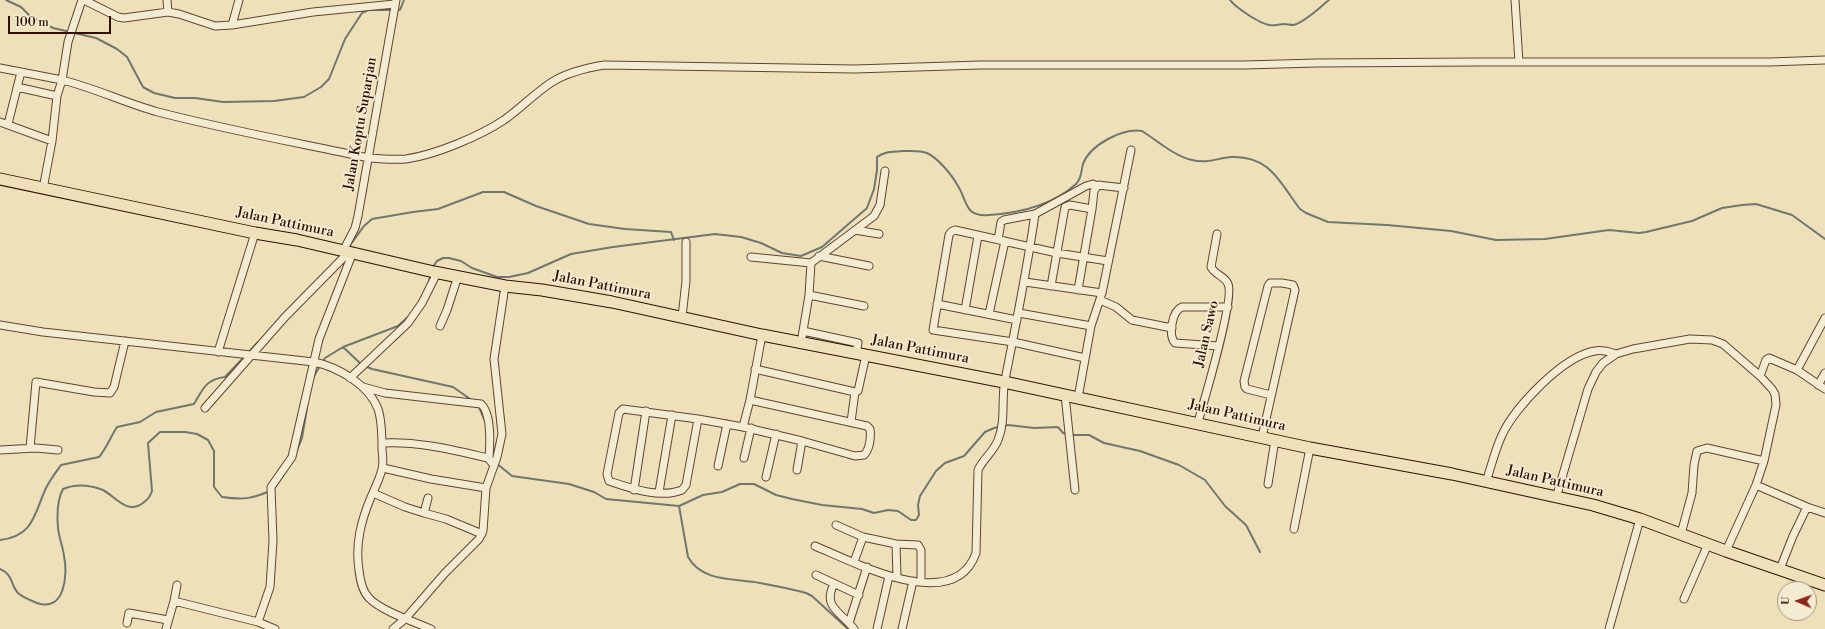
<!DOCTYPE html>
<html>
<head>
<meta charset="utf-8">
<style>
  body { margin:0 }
  #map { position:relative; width:1825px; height:629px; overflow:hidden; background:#eee1ba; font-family:"Libre Bodoni",serif }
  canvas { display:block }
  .north { position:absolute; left:1777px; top:581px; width:40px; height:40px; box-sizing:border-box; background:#f4ecd2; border:1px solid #a6947f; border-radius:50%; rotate:272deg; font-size:11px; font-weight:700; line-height:16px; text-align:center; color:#300f02 }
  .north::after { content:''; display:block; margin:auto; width:14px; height:18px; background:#8f2418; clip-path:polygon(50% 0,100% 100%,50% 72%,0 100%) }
  .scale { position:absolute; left:8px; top:16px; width:103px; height:18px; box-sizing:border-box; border:2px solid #300f02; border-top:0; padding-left:5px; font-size:12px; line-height:14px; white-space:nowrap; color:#300f02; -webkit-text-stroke:3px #f4ecd2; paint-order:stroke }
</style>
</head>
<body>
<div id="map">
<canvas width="1825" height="629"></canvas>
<div class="north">U</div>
<div class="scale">100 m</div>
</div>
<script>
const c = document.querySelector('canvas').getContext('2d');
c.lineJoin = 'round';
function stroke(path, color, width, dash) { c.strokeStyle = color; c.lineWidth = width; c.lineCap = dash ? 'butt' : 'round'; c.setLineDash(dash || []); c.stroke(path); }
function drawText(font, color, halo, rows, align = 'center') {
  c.font = font + ' "Libre Bodoni",serif'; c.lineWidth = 3.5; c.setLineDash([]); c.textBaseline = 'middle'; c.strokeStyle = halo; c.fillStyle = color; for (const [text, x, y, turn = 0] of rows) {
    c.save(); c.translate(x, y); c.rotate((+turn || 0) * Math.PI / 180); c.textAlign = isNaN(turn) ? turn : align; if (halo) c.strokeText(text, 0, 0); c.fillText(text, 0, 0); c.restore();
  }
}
const stream = new Path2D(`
  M6 0 21 7 30 16 53 28 96 38 117 49 127 57 143 87 154 93 175 98H195L223 102 274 101 304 97 321 87 329 79 345 39 362 13 368 10H392
  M1230 0C1236 8 1259 23 1269 25 1274 26 1279 24 1284 24 1287 24 1290 25 1293 25 1304 23 1320 7 1329 0
  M396 10H400L404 0
  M348 248 364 226 372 219 413 212 438 209 483 192H504L536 206 589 224 625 229 671 232 674 240
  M432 268 437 261 443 258H449L461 261 472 268 497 277H509L528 273 571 254 613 247 715 234 741 237 761 243 782 253 801 256 822 247 867 208 874 189 877 170V157C884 151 894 152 903 151 910 151 920 150 927 153 938 158 952 175 958 186 968 202 964 217 989 215 1019 213 1053 205 1076 184 1082 178 1081 171 1083 164 1090 145 1122 128 1142 131 1158 141 1174 156 1192 160 1207 164 1218 158 1231 157 1270 155 1280 183 1300 209L1306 213 1328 222 1387 225 1451 231 1496 240 1545 239 1609 230 1639 233 1646 232 1692 221 1722 208 1742 205 1756 204 1792 215 1825 239
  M428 284 431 274
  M343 347 361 364
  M249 352 258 342
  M322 363 325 358 343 347 398 326 409 316
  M365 366 372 369 453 387 473 401
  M313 378 320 366
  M478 405 485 421
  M1072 435H1089L1104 443 1140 451 1179 465 1205 480 1225 506 1246 525 1260 552
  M297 450 302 438 307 408
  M496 463 512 476 569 484 594 492 606 499 679 506 688 557C703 583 735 578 760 583 775 586 792 589 806 593L812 596 848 629
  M274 489 287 470
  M679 506 703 495 722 492 740 484H754L776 495 792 499 822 505 862 509 874 513 888 510 898 511 911 520H916L919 515 918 505 920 496 936 471 945 463 964 456 985 432 994 428 1008 425 1034 428 1058 427 1063 433 1067 434
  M0 540C34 536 34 514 46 488 50 480 56 472 61 465L99 457C106 449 111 436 117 427L140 422 156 412 194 404C203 389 206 379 225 377L244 357
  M0 569C14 575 10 585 18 593 22 597 32 601 37 603 65 613 68 574 64 556 63 547 59 538 58 528 57 516 57 500 63 489 75 484 90 485 103 490 116 497 127 515 143 503 148 499 150 497 152 491L148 443 160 432H185L197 434 208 440 214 451V487L222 497C243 500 251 499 270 491`);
const minor = new Path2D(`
  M82 0 68 42 62 80C95 88 125 103 158 112 227 130 299 143 369 158 381 159 394 160 406 159 435 155 480 136 504 120 521 108 535 93 552 82 568 72 586 68 604 65L855 69 980 65H1244L1317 63 1478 62H1770L1825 60
  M84 0 118 17 124 18 168 12 179 14 215 26 232 25 313 12 395 4
  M167 0 168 12
  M1515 0 1519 62
  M232 25 239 0
  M0 68 62 80 57 96 52 141 43 189
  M17 87 57 96
  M0 122 52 141
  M8 124 21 72
  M855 230 879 234
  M998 240 1001 222 1004 220 1035 214 1086 186 1093 184 1097 187
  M343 251 355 228 358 216 396 0
  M819 256 869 266
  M751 257 811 263
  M1025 282 1102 293
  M1051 286 1065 207 1070 205 1092 209
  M1078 290 1092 209 1094 191 1098 185 1124 188
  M809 295 864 306
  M1100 300 1116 307 1132 320 1172 328
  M937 304 1017 320
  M965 310 978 236
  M1019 313 1091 326
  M989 314 1005 241
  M682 317 686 281V242
  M0 325 43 332 314 362C338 367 369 385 378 409 382 421 382 435 382 448 382 454 384 462 382 469 380 478 375 488 371 497 361 521 355 544 359 570 360 580 362 591 369 598 381 611 415 622 431 629
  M440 326 447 310 458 276
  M803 331 858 343 856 354
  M801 343 809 295 811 263 874 216 880 205 885 171
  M1218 346 1175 343C1168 335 1172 311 1182 307H1228
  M218 352 255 233
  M1085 358 1013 342 933 330 949 235 951 232 955 230 1057 253 1108 261
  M755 369 855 392 851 422
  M1797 370 1825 318
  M1760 376 1766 360 1769 358 1797 370 1825 389
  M350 378 408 323 422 303 437 273
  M1818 385 1825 373
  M363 387 385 393 481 404C492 414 490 445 489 459
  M855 392 858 391 866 355
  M1065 395 1075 490
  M1078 398 1091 326 1102 293 1131 150
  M205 408 285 317 349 252
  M698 419 686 485 682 490C660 499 630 488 609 481L607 474 619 413 623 409 698 419 743 427 750 400 762 335
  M1198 422C1204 401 1235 298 1228 284 1225 276 1215 275 1211 267L1217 234
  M743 427 802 441 855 456 864 455C870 449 871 437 870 429L867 426 750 400
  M1262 437 1295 290 1293 285 1282 283H1270L1268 286 1244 381 1245 387 1247 389 1271 395
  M382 443C418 441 453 450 488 458L492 463
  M30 448 36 382 94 392 110 393 114 387 125 341
  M0 450 36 448 58 450
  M744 458 751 428
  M718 466 727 424
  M383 468 431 479 486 488
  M797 470 802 441
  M766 477 776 434
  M1486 482C1491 467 1495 450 1502 435 1515 407 1563 356 1595 351 1602 349 1610 352 1616 354
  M1268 484 1275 440
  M1756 485 1807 507
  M634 490 646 411
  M659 492 672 415
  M373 493 405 507 424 513 428 498
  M1556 498 1588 389 1596 372 1603 363 1616 354 1633 349 1690 339 1712 340 1723 344 1760 376 1772 389 1775 394 1776 405 1764 461 1756 485 1726 551
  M424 513 446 519 482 534
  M836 525 863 537
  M1294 529 1310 448
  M1681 534 1692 493 1694 465 1697 451 1707 448 1764 461
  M896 544 897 577
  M815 546C854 562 954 616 976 553L978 470C983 459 994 451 998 440 1006 421 1001 399 1005 380 1016 324 1027 270 1035 214
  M854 562 863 537 896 544 918 545 921 550V582
  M1780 569 1793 536 1807 507 1825 513
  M816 575 859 595
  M834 584C822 607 841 612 854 629
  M1684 599 1708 544
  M174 601 177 585
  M258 622 270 587 273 541 271 487 292 457 319 339 353 252
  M127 623 129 613 168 620
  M849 623 867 567
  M166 629 174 601 258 622 275 629
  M393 629 405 619 445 573 479 539 483 531 486 488 497 457 502 434 494 359 505 286
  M877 629 889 576
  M902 629 913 581
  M1609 629 1640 519`);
const primary = new Path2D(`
  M0 179 255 233 297 240 434 272 505 286 542 290 612 302 762 335 1004 382 1310 448 1452 474 1593 505 1640 519 1726 551 1825 585`);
const streetNames = [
  ["Jalan Koptu Suparjan",361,124,-80],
  ["Jalan Pattimura",285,223,12],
  ["Jalan Pattimura",602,286,11],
  ["Jalan Sawo",1207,334,-77],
  ["Jalan Pattimura",920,350,11],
  ["Jalan Pattimura",1237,416,13],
  ["Jalan Pattimura",1555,482,13]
];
stroke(stream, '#70776f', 2);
stroke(minor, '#604430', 9);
stroke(primary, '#300f02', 13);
stroke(minor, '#f4ecd2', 7);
stroke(primary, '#eee1ba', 11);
drawText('14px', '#300f02', '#f4ecd2', streetNames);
</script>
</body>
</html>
